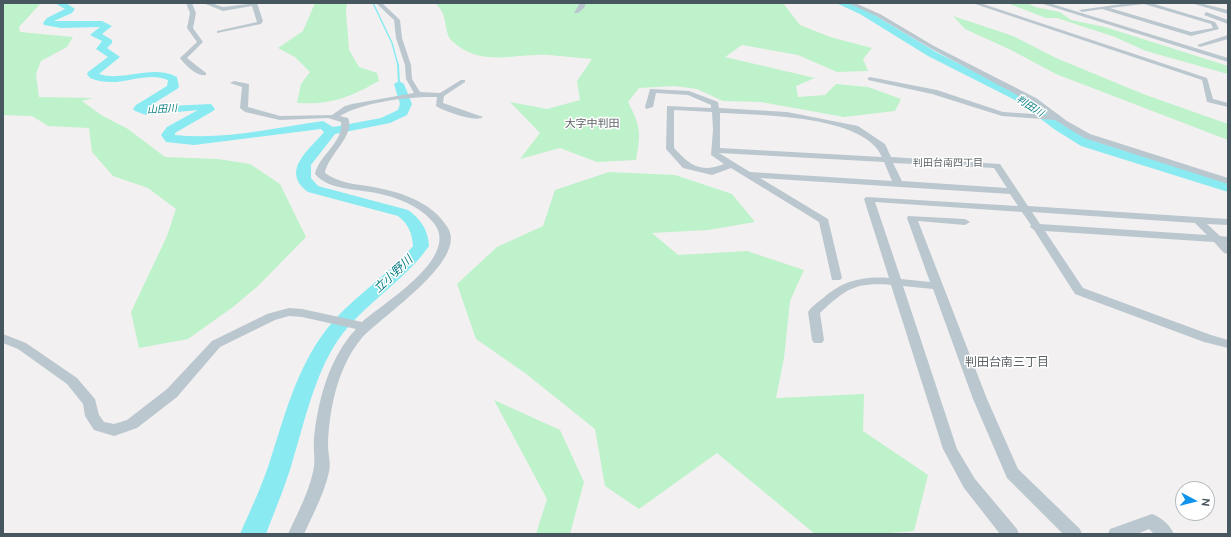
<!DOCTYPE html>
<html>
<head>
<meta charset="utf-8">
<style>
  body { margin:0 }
  #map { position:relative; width:1231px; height:537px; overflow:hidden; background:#f3f0f1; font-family:Ubuntu,sans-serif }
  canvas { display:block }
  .frame { position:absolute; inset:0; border:4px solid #47575f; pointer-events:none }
  .north { position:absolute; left:1175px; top:481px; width:40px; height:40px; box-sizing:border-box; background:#fff; border:1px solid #b5bcbf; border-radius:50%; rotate:97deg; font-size:11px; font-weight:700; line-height:16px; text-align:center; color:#47575f }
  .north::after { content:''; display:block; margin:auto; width:14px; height:18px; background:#1093ed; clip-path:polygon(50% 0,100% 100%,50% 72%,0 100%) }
</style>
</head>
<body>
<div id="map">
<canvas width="1231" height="537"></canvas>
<div class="frame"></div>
<div class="north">N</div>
</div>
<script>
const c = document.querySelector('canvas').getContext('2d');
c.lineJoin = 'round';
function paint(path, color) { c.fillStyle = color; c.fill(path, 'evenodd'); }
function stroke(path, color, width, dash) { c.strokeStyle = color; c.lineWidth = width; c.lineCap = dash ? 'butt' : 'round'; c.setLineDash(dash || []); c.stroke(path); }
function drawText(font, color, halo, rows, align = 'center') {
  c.font = font + ' Ubuntu,"Noto Sans JP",sans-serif'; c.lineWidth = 3; c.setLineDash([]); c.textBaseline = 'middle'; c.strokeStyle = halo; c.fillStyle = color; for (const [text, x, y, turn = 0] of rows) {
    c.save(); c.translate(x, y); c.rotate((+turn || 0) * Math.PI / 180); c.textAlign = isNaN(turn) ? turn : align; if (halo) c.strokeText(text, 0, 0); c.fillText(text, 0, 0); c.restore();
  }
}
const green = new Path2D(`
  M3 3H41L19 27 20 32 73 37 67 47 41 61 36 74 39 97 93 98 82 101 101 115 128 129 165 157 218 159 250 164 280 184 306 237 258 286 233 307 188 339 139 348 131 312 167 236 176 209 148 188 113 176 92 152 89 128 48 126 32 116 3 115Z
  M315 3H347L346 11 349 50 359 67 377 73 379 81C350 97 332 105 297 103L301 84 310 72 295 57 278 48 303 31Z
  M435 3H783L800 25 830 37 872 48 863 59 868 71 837 72 798 55 742 45 725 57 815 78 796 86 798 97 825 95 836 84 868 87 901 99 895 111 844 117 761 102 723 101 697 89 675 86 639 88 628 102C641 127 641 133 636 160L597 162 560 148 520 159 540 133 510 102 547 109 580 100 577 81 592 59C578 58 563 56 549 55 515 53 481 68 452 41 443 33 449 14 435 3Z
  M1007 3H1027L1035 7 1060 12 1071 20 1105 27 1228 66V74L1146 51 1115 37 1057 18H1046Z
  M953 16 1013 36 1056 58 1143 94 1228 124V140L1056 74 1011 50 965 29Z
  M609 172 675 175 732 194 755 222 708 230 652 233 678 255 747 251 804 270 790 301 784 358 776 398 864 394 863 431 928 475 914 531 878 534H815L717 453 639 509 605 486 595 429 525 373 476 339 457 284 497 247 543 226 555 190Z
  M494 400 560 430 584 482 570 534H536L547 499Z`);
const streamFar1 = new Path2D(`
  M373 3 392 43 398 65`);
const stream = new Path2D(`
  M398 64 399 84`);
const river = new Path2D(`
  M55 3H66L75 9 72 13 54 21H102L112 26 102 34 112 40V43L107 48 120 57 99 74C125 82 151 64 177 77L179 87 177 89 148 107 211 104 215 109 213 111 175 133V135C224 140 275 128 323 121L333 127 381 118 398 110 400 104 394 84 399 81 404 84 412 104 407 115 390 123 335 134 311 165V178L318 186 408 210C421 219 428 230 429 246 404 282 363 304 338 340 314 376 305 421 292 463 285 487 275 510 266 534H240C250 511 261 488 269 464 284 418 296 369 326 330 348 301 380 281 405 255L413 246C412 232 408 224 398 216L308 192C280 171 309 150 324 132L321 129 194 145 166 142 161 135 167 127 198 110 146 115 135 111 133 109 136 105 167 86 168 80C151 72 129 82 112 82 104 82 98 81 90 78L87 74 88 72 108 57 96 49 102 41 90 35 100 27 61 28 44 25 43 23 47 18 65 9Z
  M836 3H848L866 10 936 52 1025 97 1062 123 1091 140 1228 183V192L1081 146 1054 129 1017 101 928 56 860 14Z`);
const street = new Path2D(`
  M186 3H192L196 13 193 28 203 42 187 58 206 73V75C197 77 185 65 180 58L197 42 187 28 190 13Z
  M203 3H211L223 7 257 3 263 21 261 24 217 33V31L257 22 252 6 223 11Z
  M376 3H382L400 20 402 38 411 65 412 79 420 92 440 93 461 80H465V82L444 96 443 103 483 117C476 123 444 111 436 106L437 97C411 96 362 102 340 116L348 118C356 135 327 156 325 173 337 182 353 184 368 186 398 191 432 201 448 228 468 261 380 317 361 339 338 367 329 409 328 445 328 454 331 463 329 472 324 494 313 514 304 534H288C297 514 308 494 313 472 316 461 313 450 314 438 318 400 329 358 356 329L302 317 289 316 275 320 220 347 177 397 137 428 114 436 94 430 85 416 83 404 67 384 18 349 3 343V334L26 343 77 378 95 399 99 415 104 422 114 424 127 420 167 389 212 341 267 314 289 308 302 309 362 322C385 302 464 255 432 221 418 205 396 197 376 193 357 189 328 190 315 174 319 155 344 142 341 122L328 118 280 120 245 112 240 108 242 87 230 83 234 81 249 84 248 107 280 116 332 115 345 106 352 104 414 93 406 79 405 65 396 38 394 20Z
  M580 3H586L584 8 578 13H574Z
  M848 3H855L880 14 934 46 1036 98 1067 121 1090 134 1228 178V184L1084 138 1055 120 1002 116 932 94 868 80V78L870 77 937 90 1003 112 1048 115 1030 102 930 48 876 16Z
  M972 3H980L1207 78 1213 99 1228 103V107L1207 102 1202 80Z
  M1040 3H1049L1228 58V62Z
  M1129 3H1151L1215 22 1219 29 1191 36 1102 9 1082 12 1079 10ZM1144 4 1211 24 1213 28 1191 32 1110 8Z
  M1191 3H1200L1228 10V14Z
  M1206 12 1228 20V24L1204 15Z
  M1228 35V39L1200 47 1197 45Z
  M650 89 689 91 718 102 719 108 787 112 858 126 885 144 891 157 1000 164 1028 206 1228 219V225L1207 224 1220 236 1228 237V243H1226L1228 245V254L1224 253 1214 242 1045 231 1083 288 1211 335 1228 340V348L1204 342 1075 294 1034 230 1030 227 1031 225 1022 212 875 202 901 279 930 282 907 218 908 216 965 219 970 222 965 225 918 221 987 399 1018 469 1080 529 1082 534H1063L1007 478 973 399 933 289 903 286 957 449 975 479 1017 529 1019 534H1000L964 488 943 449 891 285C855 282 846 289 820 313L824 340 822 343H814L812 340 808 312C811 307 817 303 822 299 842 281 862 276 889 278L864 199 866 197 1018 206 1010 194 760 178 828 219 842 278 840 280H832L819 222 731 168 712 175 683 168 666 149 667 106 711 108V105L688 95 656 93 653 107 646 109 645 107ZM674 110 712 112 713 130 711 155 724 164C700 173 691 166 674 148ZM720 113C759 115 865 115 882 157L720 148ZM719 153 884 162 892 181 750 172ZM893 163 994 168 1007 188 902 181ZM1032 212 1195 223 1207 235 1040 224Z
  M1152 514C1161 517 1170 525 1174 534H1154L1149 529 1137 534H1108L1110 529Z`);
const farWaternames = [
  ["判田川",1030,106,32],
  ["山田川",162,109,-4]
];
const farNeighbourhoodnames = [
  ["判田台南四丁目",948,163]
];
const farQuarternames = [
  ["大字中判田",592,123]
];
const waterNames = [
  ["立小野川",393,274,-43]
];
const neighbourhoodNames = [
  ["判田台南三丁目",1007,362]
];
paint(green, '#bdf2ca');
stroke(streamFar1, '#89ebf1', 1.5);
stroke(stream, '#89ebf1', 2);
paint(river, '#89ebf1');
paint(street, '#bbc7ce');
drawText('italic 10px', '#097d83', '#fff', farWaternames);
drawText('10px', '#5c6266', '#fff', farNeighbourhoodnames);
drawText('11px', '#5c6266', '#fff', farQuarternames);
drawText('italic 12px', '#097d83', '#fff', waterNames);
drawText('12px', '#5c6266', '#fff', neighbourhoodNames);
</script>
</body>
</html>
